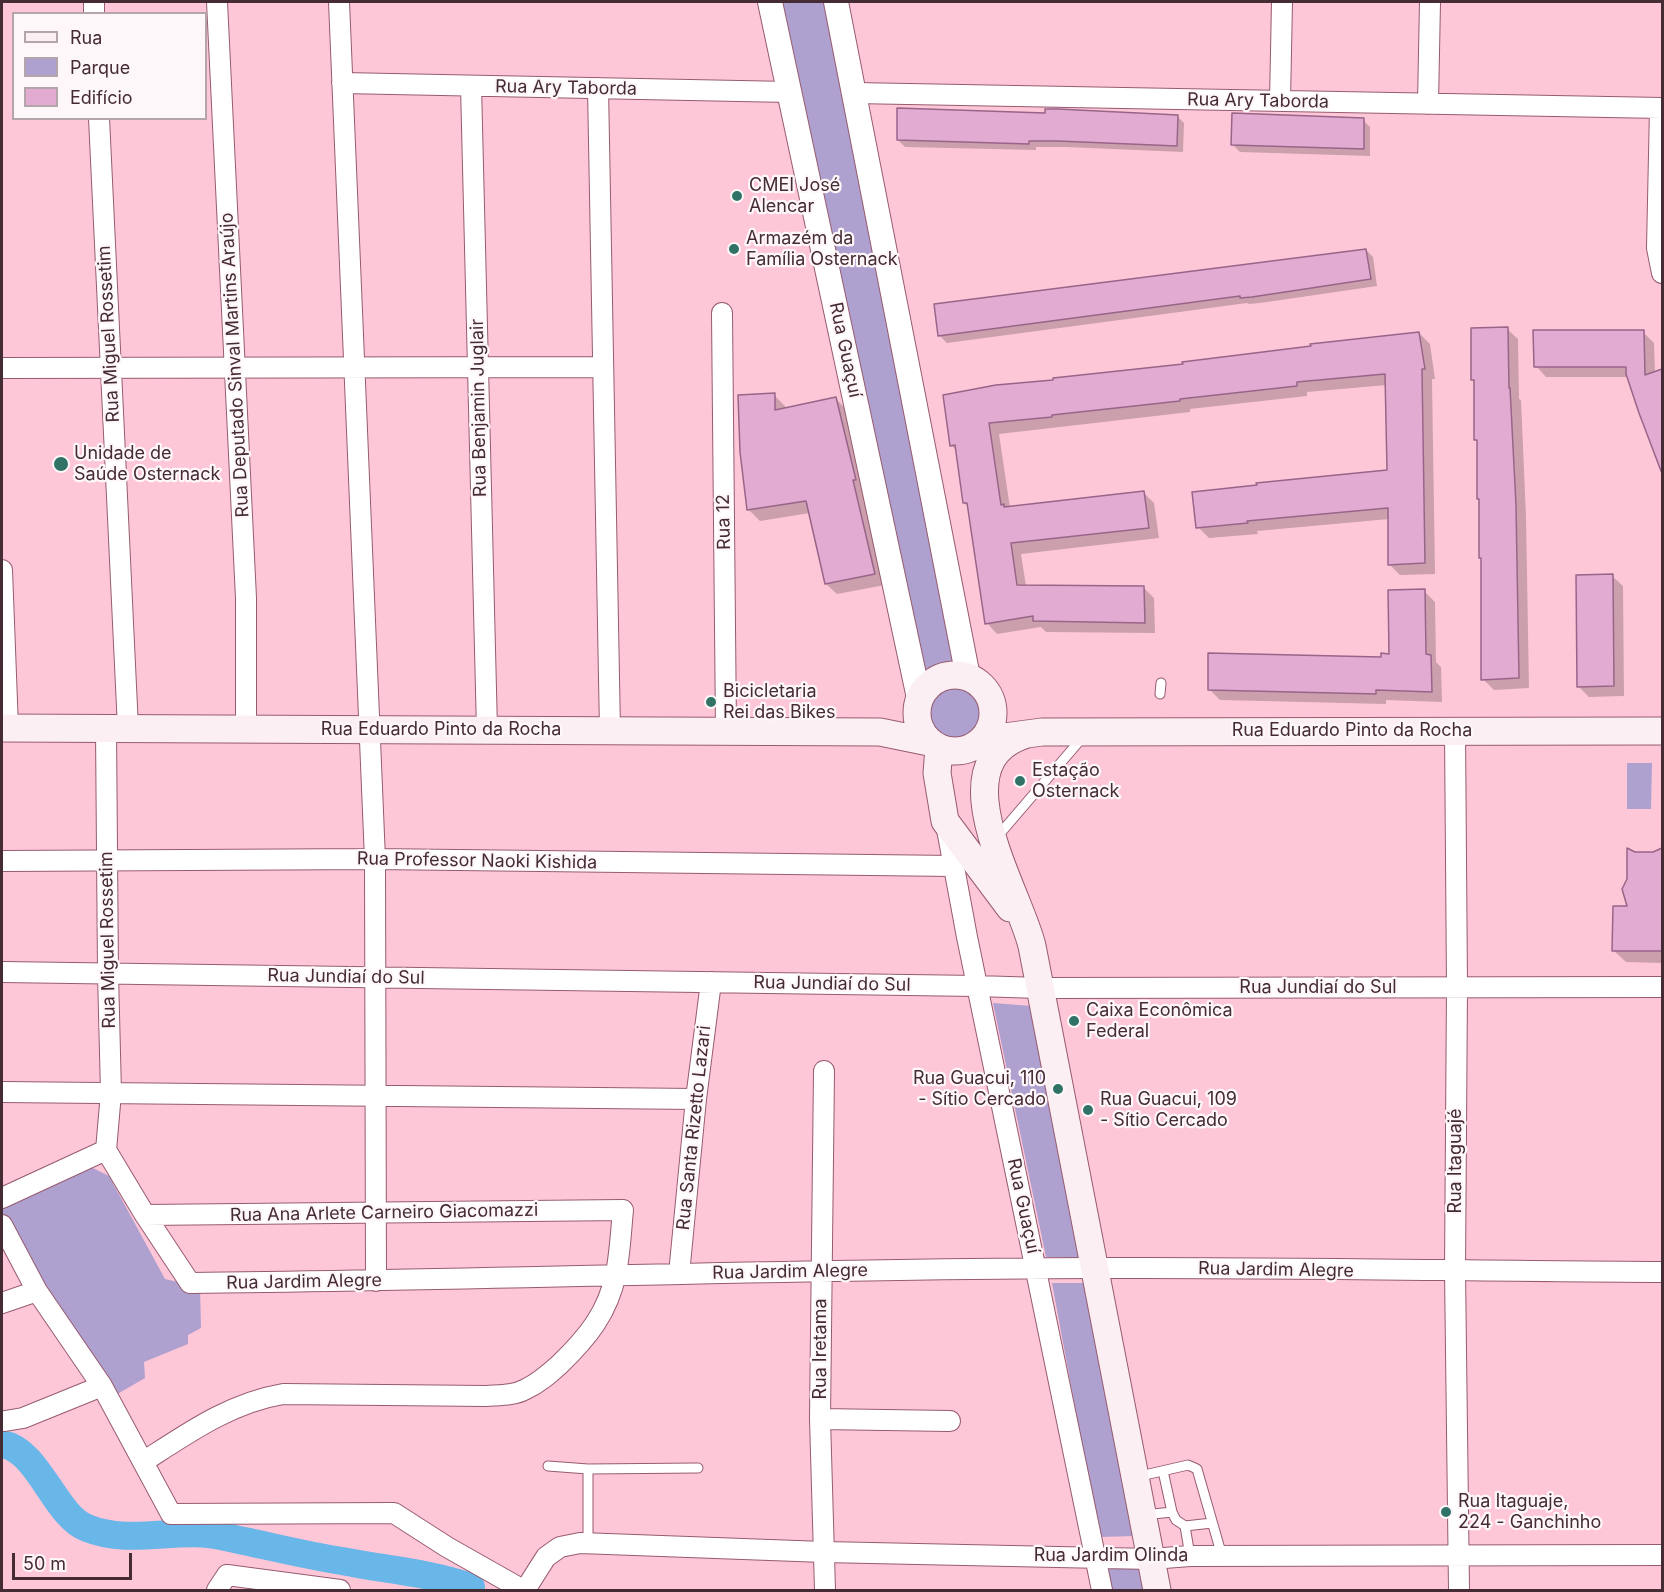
<!DOCTYPE html>
<html>
<head>
<meta charset="utf-8">
<style>
  body { margin:0 }
  #map { position:relative; width:1664px; height:1592px; overflow:hidden; background:#fec7d8; font-family:Inter,sans-serif }
  canvas { display:block }
  .frame { position:absolute; inset:0; border:3px solid #452b34; pointer-events:none }
  .legend { position:absolute; left:12px; top:12px; width:195px; height:108px; box-sizing:border-box; background:#fef7f9; border:2px solid #b4a5aa; margin:0; padding:8px 10px; list-style:none; font-size:18px; color:#452b34 }
  .legend li { display:flex; align-items:center; gap:12px; height:30px }
  .legend b { width:30px; border:2px solid #b4a5aa }
  .scale { position:absolute; left:12px; top:1553px; width:120px; height:27px; box-sizing:border-box; border:3px solid #452b34; border-top:0; padding-left:8px; font-size:18px; line-height:21px; white-space:nowrap; color:#452b34; -webkit-text-stroke:4px #fef7f9; paint-order:stroke }
</style>
</head>
<body>
<div id="map">
<canvas width="1664" height="1592"></canvas>
<div class="frame"></div>
<ul class="legend">
<li><b style="height:8px;background:#fbeff3"></b>Rua</li>
<li><b style="height:16px;background:#aea0cf"></b>Parque</li>
<li><b style="height:16px;background:#e2abd1"></b>Edifício</li>
</ul>
<div class="scale">50 m</div>
</div>
<script>
const c = document.querySelector('canvas').getContext('2d');
c.lineJoin = 'round';
function paint(path, color) { c.fillStyle = color; c.fill(path, 'evenodd'); }
function stroke(path, color, width, dash) { c.strokeStyle = color; c.lineWidth = width; c.lineCap = dash ? 'butt' : 'round'; c.setLineDash(dash || []); c.stroke(path); }
function drawText(font, color, halo, rows, align = 'center') {
  c.font = font + ' Inter,sans-serif'; c.lineWidth = 4.5; c.setLineDash([]); c.textBaseline = 'middle'; c.strokeStyle = halo; c.fillStyle = color; for (const [text, x, y, turn = 0] of rows) {
    c.save(); c.translate(x, y); c.rotate((+turn || 0) * Math.PI / 180); c.textAlign = isNaN(turn) ? turn : align; if (halo) c.strokeText(text, 0, 0); c.fillText(text, 0, 0); c.restore();
  }
}
const green = new Path2D(`
  M780 2H828L956 664 921 676Z
  M922 713a32 32 0 1 1 64 0a32 32 0 1 1-64 0Z
  M1627 763H1652L1651 809H1627Z
  M993 1003 1032 1006 1080 1258 1046 1257Z
  M91 1167 109 1176 165 1279 200 1287 201 1328 188 1335V1344L144 1362 145 1378 114 1396 2 1214V1205Z
  M1052 1283H1087L1136 1536 1099 1537Z
  M1105 1566 1142 1568 1146 1590H1109Z`);
const shadow = new Path2D(`
  M1177 116 1184 123 1183 152 1066 147H1036V150L905 147 898 140Z
  M1363 120 1370 127V156L1240 152 1233 145Z
  M1366 250 1373 257 1377 286 1260 303 1249 304 1247 303 947 343 940 336Z
  M1507 329 1518 339 1519 399 1521 400 1526 517 1529 688 1494 690 1483 679 1482 558 1478 442 1476 440Z
  M1643 332 1654 343 1655 373 1662 371V476L1629 377H1546L1536 366Z
  M1419 333 1430 344 1435 379H1432L1435 574 1400 575 1389 564V519L1257 531 1258 534 1209 538 1198 527 1389 471 1387 385 1307 392V396L1190 409V412L999 434 1010 508 1143 492 1154 503 1159 538 1021 554 1026 586 1143 587 1154 598 1155 633 1046 632 1041 627 997 634 987 623 969 507 964 503 958 452 951 445 945 396Z
  M774 395 785 406V410L835 398 846 409 885 585 837 594 826 584 810 513 760 521 749 510 741 452Z
  M1612 576 1623 586 1624 696 1589 697 1578 686Z
  M1424 591 1435 602 1436 662 1441 667 1442 702 1386 700V704L1220 700 1209 689 1382 658 1390 655Z
  M1662 849V963L1626 962 1614 951 1629 907 1635 853 1653 854Z`);
const river = new Path2D(`
  M2 1444C39 1450 54 1515 87 1528 126 1544 169 1530 209 1534 221 1535 232 1539 244 1541 277 1548 309 1556 342 1561 387 1570 426 1572 471 1587`);
const building = new Path2D(`
  M897 108 1045 113V109H1058L1178 115 1177 146 1058 141H1029V144L897 140Z
  M1232 113 1364 118V149L1231 145Z
  M1366 249 1371 279 1252 297 1240 298V296L938 336 934 304Z
  M1508 327 1509 388H1510L1516 505 1519 678 1481 680V558H1479V499H1477V440H1474V380H1471V328Z
  M1533 330H1644L1645 375 1662 369V470L1661 471 1639 413 1626 374V367H1534Z
  M1419 332 1425 369H1422L1425 563 1388 565V508L1247 521 1248 523 1196 528 1192 492 1257 485 1256 483 1387 470 1385 374 1297 382V386L1180 399V401L1052 415V417L989 423 1001 505 1004 504V507L1144 491 1149 528 1011 543 1017 585 1144 586 1145 623 1033 621V616L985 624 967 503H963L955 445 950 446 943 395 996 385 1053 380V378L1183 364 1182 362 1311 346 1310 344Z
  M775 393V410L836 397 856 480H853L875 574 825 584 806 501 747 510 740 452 738 395Z
  M1613 574 1614 686 1577 687 1576 575Z
  M1425 589 1426 654 1431 655 1432 692 1376 690V694L1208 690V653L1381 657V653L1389 654 1388 590Z
  M1627 848 1635 852H1653L1662 848V951H1612L1613 906H1627L1622 889 1627 879Z`);
const service = new Path2D(`
  M1160 694 1161 683
  M997 837 1082 738
  M548 1466 588 1469 698 1468
  M1163 1471 1172 1512 1176 1520 1185 1526 1212 1523
  M1136 1477 1188 1465 1197 1469 1222 1556
  M1144 1515 1172 1512
  M1185 1526 1190 1556
  M588 1543V1469`);
const minor = new Path2D(`
  M94 2V14
  M217 2 246 598V729
  M339 2 375 859 376 1281
  M342 83 789 92
  M471 86 487 730
  M598 88 610 731
  M854 93 1662 108
  M1280 101 1282 2
  M1428 104 1430 2
  M1660 108 1657 248 1662 273
  M99 118 128 728
  M722 313 726 731
  M2 368 603 367
  M2 570 8 728
  M106 729 108 974 111 1093 106 1150
  M1455 731 1457 987 1455 1271 1459 1590
  M946 824 967 937 1102 1590
  M2 861 375 859 953 866
  M2 972 977 986 1040 988 1662 987
  M824 1071 820 1419 825 1590
  M2 1092 696 1099
  M2 1198 106 1150 145 1215 190 1283C491 1280 791 1269 1093 1268 1282 1267 1473 1271 1662 1272
  M2 1225 37 1291 102 1386 171 1514 394 1513 447 1547 523 1590
  M679 1274 696 1099 711 982
  M2 1303 37 1291
  M820 1419 950 1421
  M5 1421 23 1418 102 1386
  M143 1462C188 1433 230 1403 283 1394L486 1396C500 1395 513 1396 526 1389 539 1383 549 1374 559 1365 587 1338 608 1313 616 1273 620 1253 621 1231 623 1210L145 1215
  M217 1590 227 1575 340 1590
  M525 1590 546 1557 560 1547 580 1543 824 1552 1151 1559 1190 1556 1662 1555`);
const tertiary = new Path2D(`
  M770 2 919 698
  M836 2 968 677`);
const secondary = new Path2D(`
  M917 713a38 38 0 1 1 76 0a38 38 0 1 1-76 0Z
  M2 728 880 732 929 742
  M1027 734C935 761 1019 891 1032 946L1157 1590
  M982 740 1042 732 1662 731
  M939 748 937 773 945 821 1010 908`);
const markers = [
  [737,196,6,"#307366"],
  [734,249,6,"#307366"],
  [61,464,8,"#307366"],
  [711,702,6,"#307366"],
  [1020,781,6,"#307366"],
  [1074,1021,6,"#307366"],
  [1058,1089,6,"#307366"],
  [1088,1110,6,"#307366"],
  [1446,1512,6,"#307366"]
];
const streetNames = [
  ["Rua Ary Taborda",566,88,1],
  ["Rua Ary Taborda",1258,101,1],
  ["Rua Miguel Rossetim",109,334,-93],
  ["Rua Guaçuí",845,350,78],
  ["Rua Deputado Sinval Martins Araújo",235,365,-93],
  ["Rua Benjamin Juglair",479,408,-91],
  ["Rua 12",724,522,-91],
  ["Rua Eduardo Pinto da Rocha",441,730],
  ["Rua Eduardo Pinto da Rocha",1352,731],
  ["Rua Professor Naoki Kishida",477,861,1],
  ["Rua Miguel Rossetim",108,940,-91],
  ["Rua Jundiaí do Sul",346,977,1],
  ["Rua Jundiaí do Sul",832,984,1],
  ["Rua Jundiaí do Sul",1318,988],
  ["Rua Santa Rizetto Lazari",694,1128,-84],
  ["Rua Itaguajé",1456,1161,-90],
  ["Rua Guaçuí",1023,1206,78],
  ["Rua Ana Arlete Carneiro Giacomazzi",384,1213,-1],
  ["Rua Jardim Alegre",1276,1270,1],
  ["Rua Jardim Alegre",790,1272,-1],
  ["Rua Jardim Alegre",304,1282,-1],
  ["Rua Iretama",821,1349,-90],
  ["Rua Jardim Olinda",1111,1556]
];
const poiNames = [
  ["CMEI José",749,186],
  ["Alencar",749,207],
  ["Armazém da",746,239],
  ["Família Osternack",746,260],
  ["Unidade de",74,454],
  ["Saúde Osternack",74,475],
  ["Bicicletaria",723,692],
  ["Rei das Bikes",723,713],
  ["Estação",1032,771],
  ["Osternack",1032,792],
  ["Caixa Econômica",1086,1011],
  ["Federal",1086,1032],
  ["Rua Guacui, 110",1046,1079,"right"],
  ["- Sítio Cercado",1046,1100,"right"],
  ["Rua Guacui, 109",1100,1100],
  ["- Sítio Cercado",1100,1121],
  ["Rua Itaguaje,",1458,1502],
  ["224 - Ganchinho",1458,1523]
];
paint(green, '#aea0cf');
paint(shadow, '#0003');
stroke(river, '#68b7e8', 28);
paint(building, '#e2abd1');
stroke(building, '#986589', 1.5);
stroke(service, '#975b70', 11);
stroke(minor, '#975b70', 22);
stroke(tertiary, '#975b70', 26);
stroke(secondary, '#975b70', 29);
stroke(service, '#fff', 9);
stroke(minor, '#fff', 20);
stroke(tertiary, '#fff', 24);
stroke(secondary, '#fbeff3', 27);
for (const [x, y, r, color] of markers) { const dot = new Path2D(); dot.arc(x, y, r, 0, 2 * Math.PI); c.fillStyle = color; c.fill(dot); stroke(dot, '#fef7f9', 2); }
drawText('18px', '#452b34', '#fef7f9', streetNames);
drawText('18px', '#452b34', '#fef7f9', poiNames, 'left');
</script>
</body>
</html>
